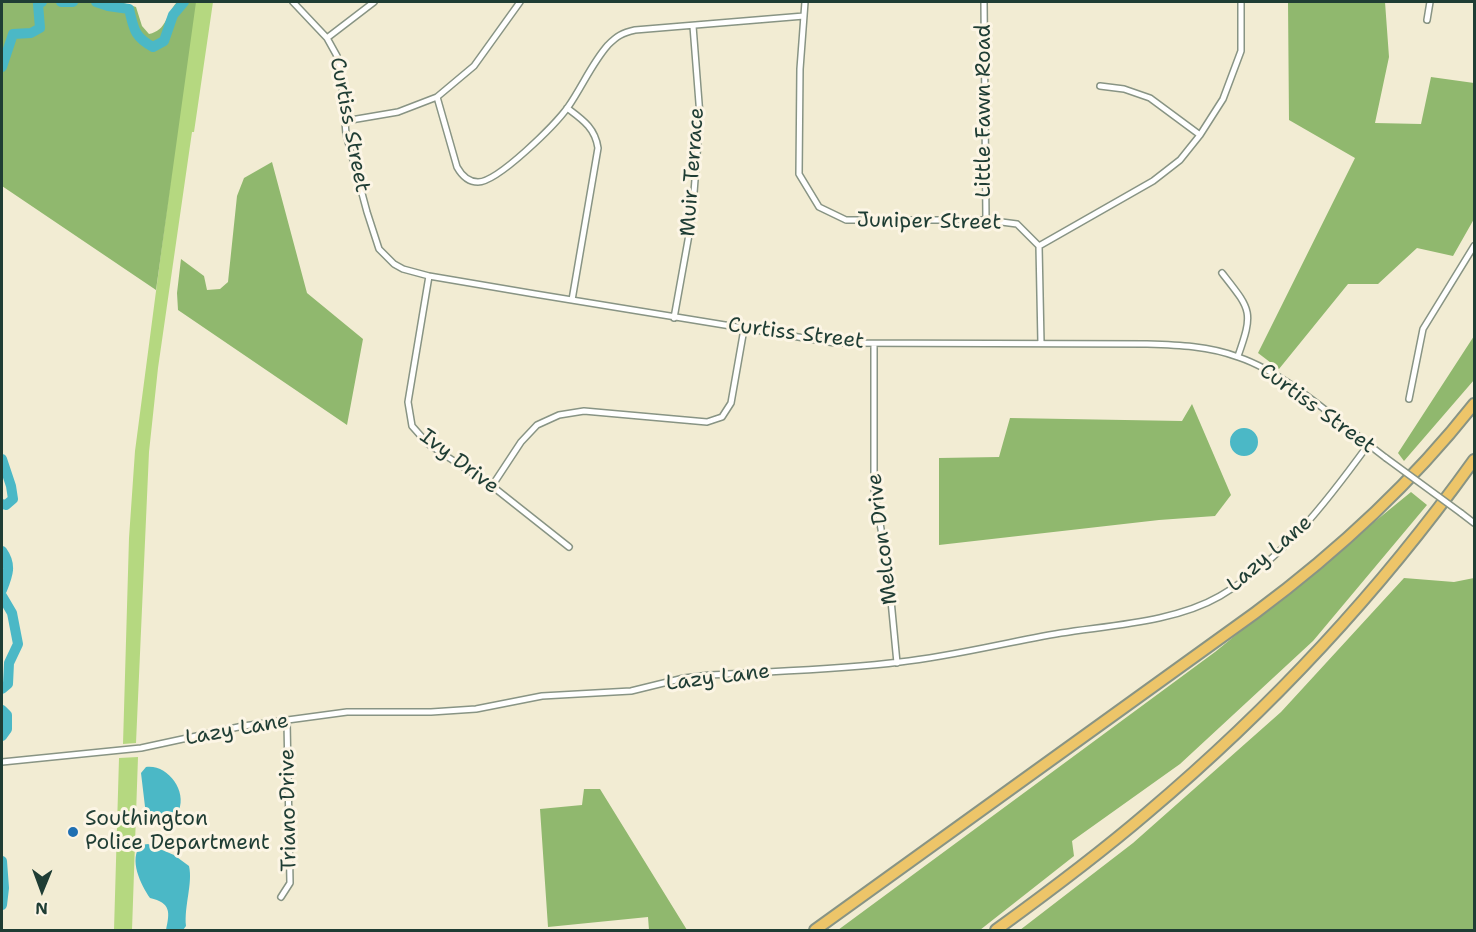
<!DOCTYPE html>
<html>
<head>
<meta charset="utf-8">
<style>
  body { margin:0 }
  #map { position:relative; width:1476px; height:932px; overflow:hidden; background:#f2ecd3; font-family:"Shantell Sans",sans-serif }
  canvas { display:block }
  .frame { position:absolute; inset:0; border:3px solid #1f3d34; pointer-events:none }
  .north { position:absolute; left:12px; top:860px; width:60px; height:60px; -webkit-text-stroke:4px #fcf5e5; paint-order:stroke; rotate:181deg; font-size:16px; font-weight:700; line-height:24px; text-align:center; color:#1f3d34 }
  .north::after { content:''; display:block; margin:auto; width:21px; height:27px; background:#1f3d34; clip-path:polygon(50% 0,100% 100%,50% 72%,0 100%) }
</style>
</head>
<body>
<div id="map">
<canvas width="1476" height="932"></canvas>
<div class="frame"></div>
<div class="north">N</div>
</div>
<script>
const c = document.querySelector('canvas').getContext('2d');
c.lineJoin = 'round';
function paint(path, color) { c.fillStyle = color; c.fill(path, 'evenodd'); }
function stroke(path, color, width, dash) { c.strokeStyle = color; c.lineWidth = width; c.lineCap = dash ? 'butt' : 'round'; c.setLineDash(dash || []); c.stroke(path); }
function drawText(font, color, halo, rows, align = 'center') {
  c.font = font + ' "Shantell Sans",sans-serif'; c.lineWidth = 6; c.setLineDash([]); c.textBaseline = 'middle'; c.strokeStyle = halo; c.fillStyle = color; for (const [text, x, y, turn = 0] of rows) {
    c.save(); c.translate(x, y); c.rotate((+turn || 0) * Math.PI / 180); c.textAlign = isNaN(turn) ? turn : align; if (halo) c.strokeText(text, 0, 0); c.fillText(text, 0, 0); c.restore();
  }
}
const green = new Path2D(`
  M194 2H213L194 132H192L158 368 149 452 136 743 123 744 129 538 135 451Z
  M138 757 132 930H114L119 758Z`);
const forest = new Path2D(`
  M2 2H120L136 7 142 26 149 34C167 30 165 16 177 2H196L156 290 2 186Z
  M1288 2H1385L1389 57 1375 123 1421 124 1431 77 1474 83V219L1453 256 1417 248 1378 284H1348L1279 369 1258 353 1355 158 1289 120Z
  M272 162 307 293 363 339 347 425 178 310 177 293 181 259 204 276 207 290 220 289 228 282 237 196 244 178Z
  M1474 336V380L1404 461 1398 453Z
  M1192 404 1231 495 1215 516 1159 520 939 545V458L999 457 1010 418 1182 421Z
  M1411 492 1427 505 1313 641 1180 764 1072 841 1074 856 980 930H838L1215 652Z
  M1404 578 1454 582 1474 578V930H1020L1133 843 1281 712Z
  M584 789H600L687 930H649L648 917 548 927 540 809 582 805Z`);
const water = new Path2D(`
  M1230 442a14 14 0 1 1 28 0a14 14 0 1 1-28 0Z
  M146 767C167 764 187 790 179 810L155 819 146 815 141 773Z
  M148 844 174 855 189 866C193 883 184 906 186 926L183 930H166C170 912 171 903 150 898 141 885 128 859 141 845Z`);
const river = new Path2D(`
  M61 2H73
  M96 2 108 6 129 9C134 29 134 37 153 47L164 41 173 15 184 2
  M2 67 13 34 31 33 40 28 38 4 42 2
  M2 459 11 486 13 499 6 505 2 504
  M2 551C12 565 8 575 2 590
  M2 596 12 613 18 644 9 663 8 684 2 689
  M2 710 7 715V729L2 736
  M2 861 4 888 2 905`);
const minor = new Path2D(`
  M293 2 327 38 337 56 341 74 346 134 367 212 379 249 394 264 403 269 429 276 535 294 835 343 1147 344C1178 345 1209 346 1238 357 1289 374 1343 426 1386 458
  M805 2 800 69 799 174 819 207 846 220H986L1017 224 1039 246 1041 343
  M984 2 986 220
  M1427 20 1430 2
  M327 38 374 2
  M1100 86 1124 89 1150 98 1200 135
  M437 97 457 167C462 176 468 182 478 182 498 182 556 124 568 107 582 87 592 63 608 45 617 36 622 33 635 30L804 16
  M567 108C583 120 595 128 598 148L572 300
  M345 121 398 112 437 97 474 66 520 2
  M1039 246 1153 181 1180 160 1200 135 1223 99 1241 51V2
  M1222 273C1251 310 1254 311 1238 356
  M429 276 408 402 412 426 428 444 492 486 569 547
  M674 318 692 218 700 116 693 26
  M874 344V489L888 569 897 663
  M1409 399 1423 329 1474 246
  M492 486 521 442 537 425 559 415 584 411 707 422 722 417 731 403 744 329
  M1461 513 1474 523
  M2 762 141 748 243 726 347 712H431L476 709 542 696 631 691 684 678 710 675C773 671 837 670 900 662 955 656 1007 642 1061 633 1112 625 1175 622 1220 596 1284 558 1325 504 1368 445
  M281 897 290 883 287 721`);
const motorway = new Path2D(`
  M815 930 1255 613C1337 552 1411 484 1474 404
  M996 930C1047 893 1098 855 1147 813 1269 710 1381 590 1474 460`);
const minorBridge = new Path2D(`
  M1386 458 1461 513`);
const markers = [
  [73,832,6,"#1f6fb2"]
];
const streetNames = [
  ["Little Fawn Road",985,111,-90],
  ["Curtiss Street",349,125,79],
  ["Muir Terrace",693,172,-86],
  ["Juniper Street",929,222,1],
  ["Curtiss Street",796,334,7],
  ["Curtiss Street",1317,409,36],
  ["Ivy Drive",459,462,37],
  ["Melcon Drive",883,539,-97],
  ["Lazy Lane",1270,554,-41],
  ["Lazy Lane",718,678,-7],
  ["Lazy Lane",237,730,-10],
  ["Triano Drive",289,810,-91]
];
const poiNames = [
  ["Southington",85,820],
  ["Police Department",85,844]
];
paint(green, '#b5d880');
paint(forest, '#90b86e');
paint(water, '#4bb8c6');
stroke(river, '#4bb8c6', 10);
stroke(minor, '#889484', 8);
stroke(motorway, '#889484', 14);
stroke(minor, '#fff', 5);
stroke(motorway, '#edc569', 10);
stroke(minorBridge, '#889484', 8, []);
stroke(minorBridge, '#fff', 5);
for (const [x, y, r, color] of markers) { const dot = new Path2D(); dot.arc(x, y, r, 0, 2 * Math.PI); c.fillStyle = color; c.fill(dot); stroke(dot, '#fcf5e5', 2); }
drawText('21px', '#1f3d34', '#fcf5e5', streetNames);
drawText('21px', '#1f3d34', '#fcf5e5', poiNames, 'left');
</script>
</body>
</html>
